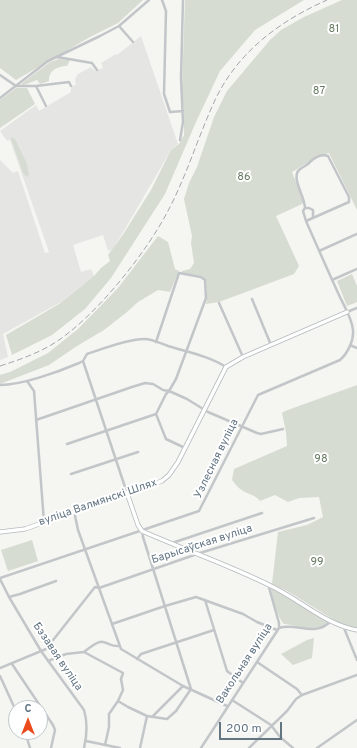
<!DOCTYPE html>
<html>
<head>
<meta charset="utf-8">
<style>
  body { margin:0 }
  #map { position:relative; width:357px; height:748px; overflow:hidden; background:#f5f5f1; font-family:Overpass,sans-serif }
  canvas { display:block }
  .north { position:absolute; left:8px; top:700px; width:40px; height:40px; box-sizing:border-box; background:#fff; border:1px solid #c1c8cd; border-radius:50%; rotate:0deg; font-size:11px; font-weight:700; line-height:16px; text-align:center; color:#637583 }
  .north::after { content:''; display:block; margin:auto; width:14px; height:18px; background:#ea4a1c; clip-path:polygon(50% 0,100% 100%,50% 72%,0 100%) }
  .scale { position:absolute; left:219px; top:722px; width:63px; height:18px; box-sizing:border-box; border:2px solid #637583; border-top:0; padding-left:5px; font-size:12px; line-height:14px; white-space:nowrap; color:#637583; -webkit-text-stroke:3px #fff; paint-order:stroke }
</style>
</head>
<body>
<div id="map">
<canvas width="357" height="748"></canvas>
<div class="north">С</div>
<div class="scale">200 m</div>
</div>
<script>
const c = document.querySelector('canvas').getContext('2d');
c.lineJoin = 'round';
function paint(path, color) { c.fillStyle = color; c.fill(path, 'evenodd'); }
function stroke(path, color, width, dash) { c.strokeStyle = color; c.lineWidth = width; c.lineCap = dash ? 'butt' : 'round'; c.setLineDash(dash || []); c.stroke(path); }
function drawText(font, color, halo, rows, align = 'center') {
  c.font = font + ' Overpass,sans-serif'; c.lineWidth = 4; c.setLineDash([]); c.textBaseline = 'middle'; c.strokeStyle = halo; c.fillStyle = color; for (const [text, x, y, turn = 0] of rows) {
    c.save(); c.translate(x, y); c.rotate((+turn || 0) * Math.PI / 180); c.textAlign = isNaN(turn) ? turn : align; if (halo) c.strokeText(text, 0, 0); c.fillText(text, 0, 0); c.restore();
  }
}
const built = new Path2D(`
  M141 36 178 144 171 150 125 229 112 250 108 251 103 235 73 245 81 272 91 269 94 276 61 302 3 334 8 357 0 360V160L13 173 18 171 45 253 49 252 10 140 7 141 0 131 36 105 39 111 71 92V86L76 85 75 79 78 74 91 67 95 71 103 68 101 63 116 54 117 55Z`);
const green = new Path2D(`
  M0 0H143L118 23 90 37 16 80 0 68Z
  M185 0H304L255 30 220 71 196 122 165 194 111 278 85 309 52 335 12 355 6 335 59 304 94 276 101 268 110 261 108 255 124 233 151 190 171 150 179 144 184 135V113L182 89Z
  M342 0H357V210L329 153 318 156 292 172 304 202 302 204 276 216 299 266 294 274 219 302 206 304 207 298 206 280 202 276 181 273 182 271 190 269 194 263 191 243 192 236 184 199 189 183 197 167 214 117 227 91 270 40 281 30 304 17Z
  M59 59 70 60 67 66C58 66 48 71 49 81L40 84 37 80 24 85 21 84 50 62Z
  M16 88H27L35 104 0 128V100Z
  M12 137 15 139 27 164 29 175 27 177 23 173 11 139Z
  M158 236 168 242 175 269 179 271 170 292 158 290 138 302 127 312 104 330 77 346 49 365 0 384V375L10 372 48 353 78 329 118 288Z
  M352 274 357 286V302L347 306 337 281Z
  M357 385V629L339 623 289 592 272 584 278 532 307 525 323 517 319 497 299 498 288 502 275 495 260 501C255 495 251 495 245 492 239 489 236 485 232 480L234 469 287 446 286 432 282 413 285 411Z
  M32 540 38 561 8 571 1 550Z
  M271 588 327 620V623C314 633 298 625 284 624 278 618 271 596 271 588Z
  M314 638 312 658 293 665 281 654 307 640Z`);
const street = new Path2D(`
  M162 0 166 11 164 94 170 112 183 111
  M119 26 133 42
  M57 57 92 63 97 70
  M0 75 16 86H36L69 82 71 86
  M36 86 46 106
  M0 98 48 61 100 36 119 26 149 0
  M180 140 183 122 181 78 183 0
  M305 208H309L313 210V218
  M319 251 357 234
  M332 280 357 269
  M252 299 271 345
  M219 303 243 357
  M347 312 357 308
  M156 342 179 273 201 277 205 280 206 298 176 379 169 391 166 394 156 414 166 439 185 448
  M350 345 357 348
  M83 361 127 493
  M27 381 34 391 44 522
  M0 385C22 385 58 372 79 363L83 361 87 354C102 349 128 339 144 339 152 339 160 343 168 346 187 352 209 356 226 367
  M36 420 132 387 145 383 153 384 163 390 169 391 187 399 208 412 257 433 261 434 283 429
  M67 444 156 414
  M71 474 138 452
  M74 511 78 530 121 649 183 686 227 706
  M172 543 262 513
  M0 578 199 511 258 395 340 360C348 353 354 340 353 330 352 318 344 306 339 295 328 271 317 246 306 221L303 211 305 208C305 197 291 178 299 170 302 167 308 165 311 161 316 157 322 154 328 156L349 197V202L306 221
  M0 579 9 597 41 651 84 710C88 723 87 735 84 748
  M9 597 20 594 56 581
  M205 600 227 671 243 683
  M112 624 165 606 196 597 243 614 257 622 277 630
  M279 628C297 622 314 638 331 621
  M344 628 357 660
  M84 652C88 649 98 640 103 642 109 643 112 647 119 646
  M137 659 141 654 144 653 214 630
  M48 661 66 654 84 652 123 673 121 679 123 690 118 701 109 714V727L105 745
  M257 662 297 689 301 694
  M12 664 53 725 55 730 51 748
  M0 668 46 649 95 587 99 588 200 553 314 518
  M0 676 16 711
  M232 700 271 725 280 737 293 748
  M118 701 128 707 147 716 167 719 176 711 191 689 143 537 142 531
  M153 716 183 686
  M25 732 30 748
  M86 741 120 748
  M140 748 147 716
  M201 748 279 628V623L268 584
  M249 748 287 711 296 699 302 695 357 675
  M317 748 357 720`);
const secondary = new Path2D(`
  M127 493 138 525 142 531C185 550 229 565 271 586 299 599 326 625 357 630
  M0 532 25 529 162 481 169 475 178 462 226 367 243 357 347 312`);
const rail = new Path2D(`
  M0 366C19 360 39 353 56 342 97 315 148 251 170 207 188 172 199 134 216 98 239 51 280 21 327 0`);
const parkNames = [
  ["81",334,30],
  ["87",319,92],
  ["86",244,178],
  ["98",321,460],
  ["99",317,563]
];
const streetNames = [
  ["Узлесная вуліца",217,459,-64],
  ["вуліца Валмянскі Шлях",98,503,-19],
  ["Барысаўская вуліца",202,545,-18],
  ["Бэзавая вуліца",57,657,56],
  ["Вакольная вуліца",245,664,-57]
];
paint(built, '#e5e6e4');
paint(green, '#d6dcd2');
stroke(secondary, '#b4babe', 5);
stroke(street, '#c2c6c9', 2.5);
stroke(secondary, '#fff', 3.5);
stroke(rail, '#a0a7ad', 1, [6, 3]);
drawText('11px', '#677a62', '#fff', parkNames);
drawText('11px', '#637583', '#fff', streetNames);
</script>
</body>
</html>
